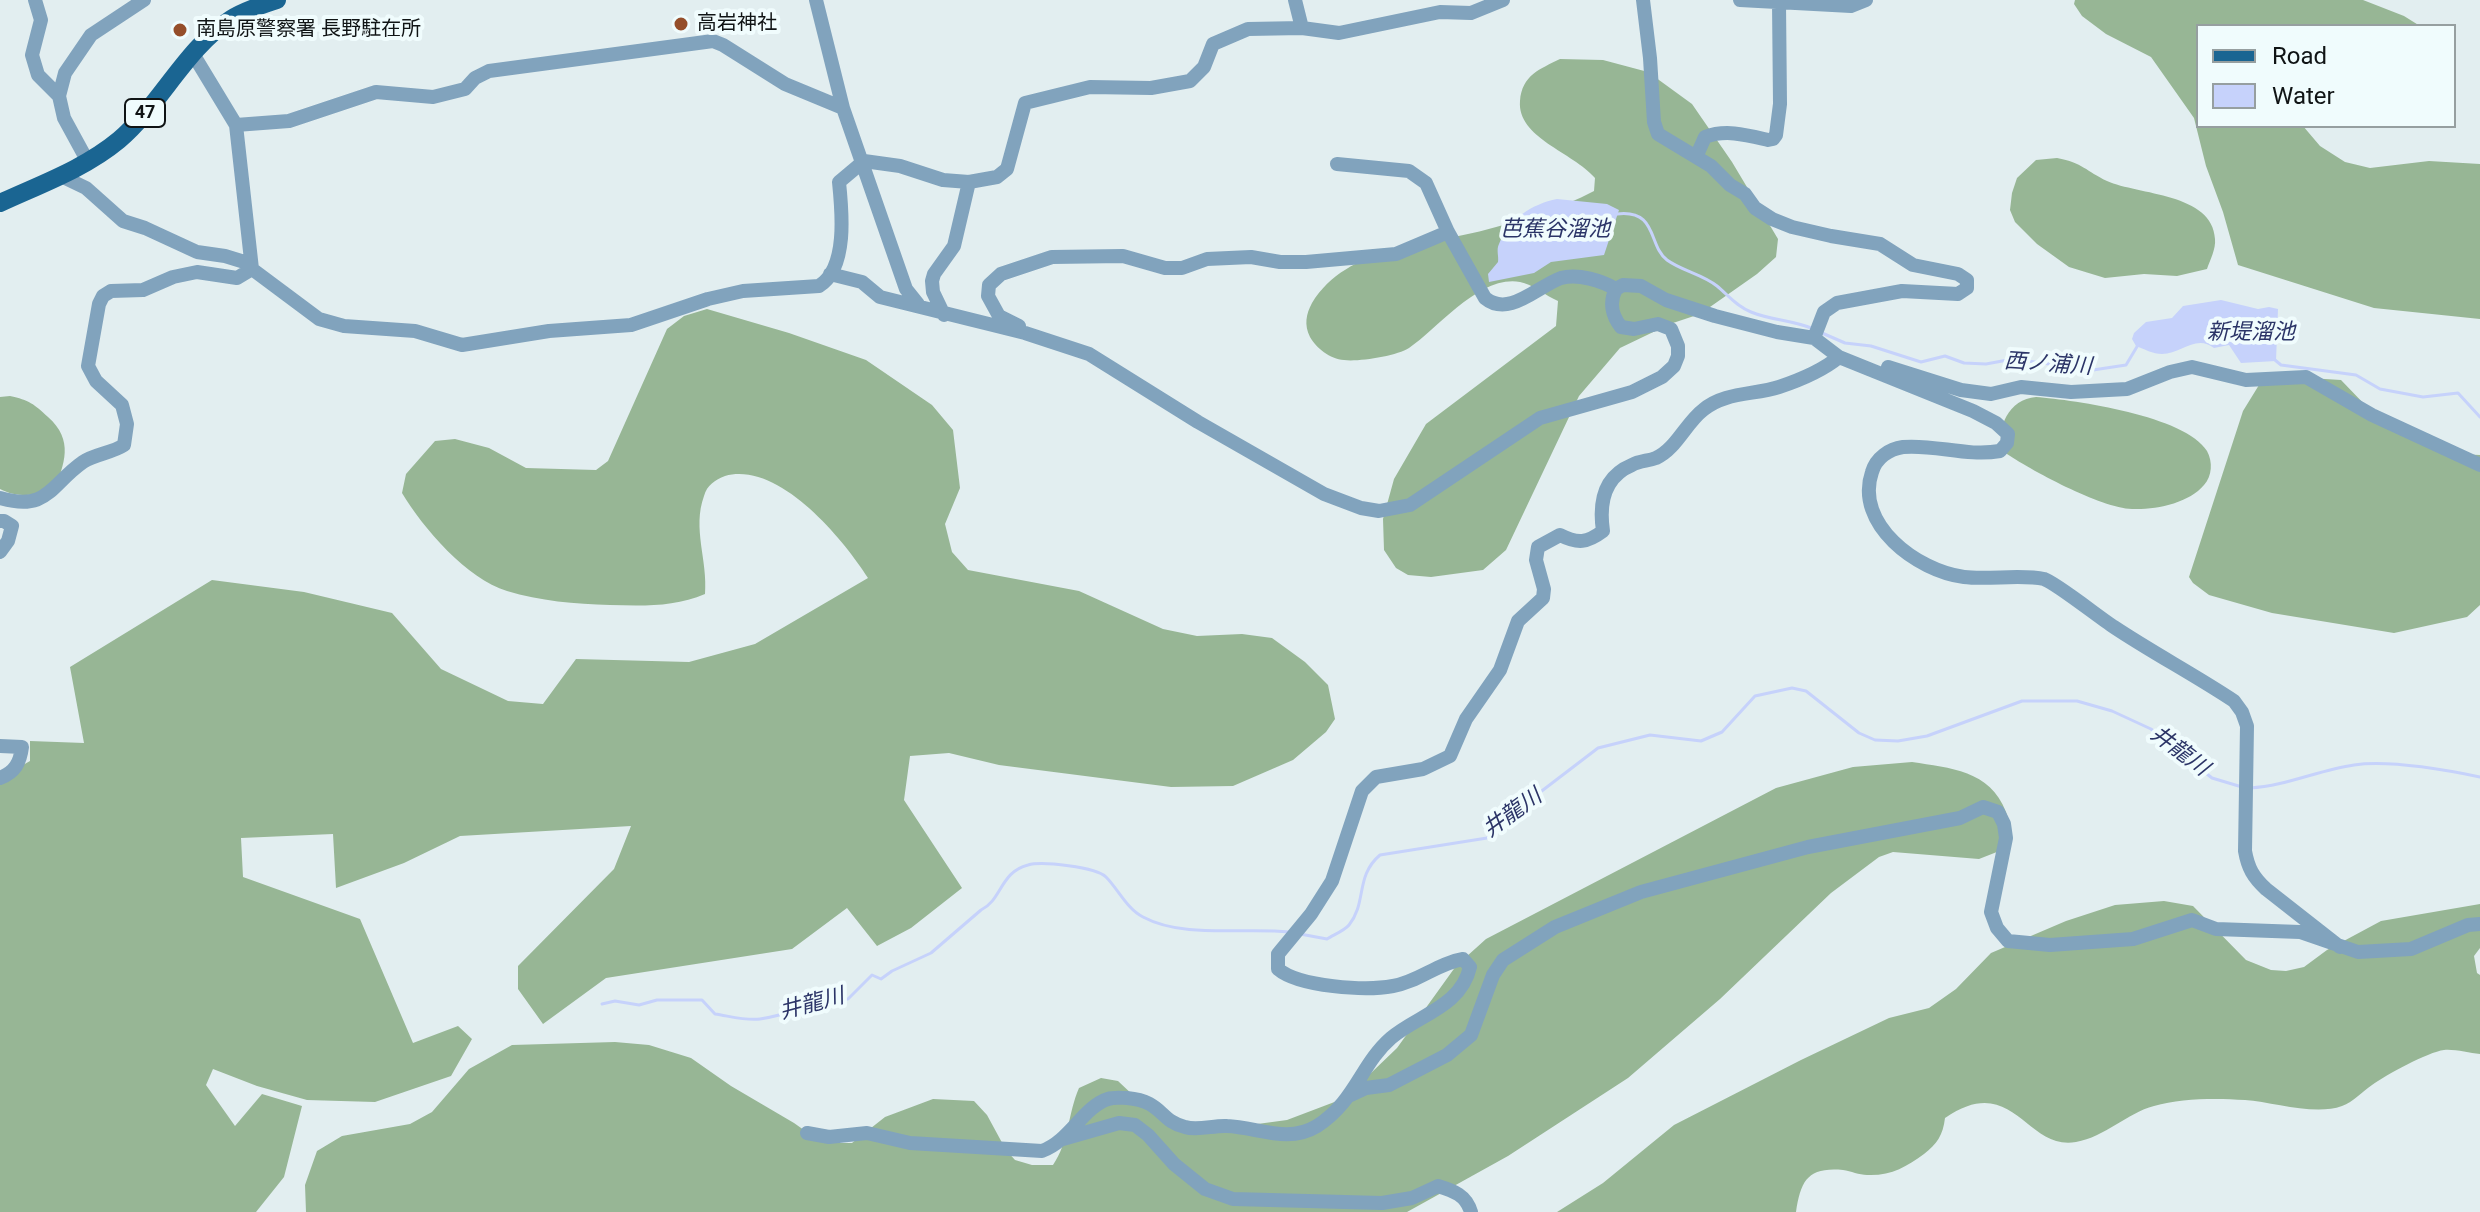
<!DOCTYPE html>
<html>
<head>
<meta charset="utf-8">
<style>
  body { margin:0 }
  #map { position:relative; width:2480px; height:1212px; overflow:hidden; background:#e2eef0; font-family:Roboto,sans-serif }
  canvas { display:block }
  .legend { position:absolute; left:2196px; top:24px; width:260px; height:104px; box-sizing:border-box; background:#f0fcfd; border:2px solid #969fa0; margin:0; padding:10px 14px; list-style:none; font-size:24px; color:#101415 }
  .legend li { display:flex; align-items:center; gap:16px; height:40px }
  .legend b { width:40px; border:2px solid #969fa0 }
</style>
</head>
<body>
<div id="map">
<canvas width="2480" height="1212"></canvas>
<ul class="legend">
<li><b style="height:10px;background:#1a6592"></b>Road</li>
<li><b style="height:22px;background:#c6d2fb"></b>Water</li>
</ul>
</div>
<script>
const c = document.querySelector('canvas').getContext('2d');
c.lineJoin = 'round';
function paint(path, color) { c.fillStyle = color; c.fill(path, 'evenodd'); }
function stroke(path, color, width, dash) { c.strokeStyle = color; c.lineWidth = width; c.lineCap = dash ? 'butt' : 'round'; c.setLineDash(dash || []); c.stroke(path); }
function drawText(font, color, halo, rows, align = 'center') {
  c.font = font + ' Roboto,"Noto Sans JP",sans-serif'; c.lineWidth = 8; c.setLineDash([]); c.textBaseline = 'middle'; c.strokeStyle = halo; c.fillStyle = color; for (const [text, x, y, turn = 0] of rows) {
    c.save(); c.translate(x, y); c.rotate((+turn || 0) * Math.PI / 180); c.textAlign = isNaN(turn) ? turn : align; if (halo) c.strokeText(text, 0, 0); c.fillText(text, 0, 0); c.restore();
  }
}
const forest = new Path2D(`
  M2075 0H2363L2404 16 2420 26H2198V126H2303L2320 146 2345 162 2370 168 2429 161 2480 164V319L2374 308 2238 265 2223 212 2206 166 2194 118 2151 57 2106 34 2082 16 2074 4Z
  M1560 59 1603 60 1648 72 1692 104 1732 162 1778 239 1776 257 1757 274 1700 314 1670 324 1620 348 1579 396 1506 550 1483 570 1431 577 1408 575 1396 568 1384 550 1383 519 1394 479 1426 424 1556 326 1558 301C1546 296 1532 284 1520 282 1479 275 1439 328 1409 348 1397 356 1358 362 1344 360 1330 359 1316 348 1310 337 1304 325 1306 314 1312 303 1348 245 1426 246 1485 230 1522 220 1560 209 1594 191L1595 178C1573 152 1517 138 1520 101 1522 75 1540 69 1560 59Z
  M2057 158C2083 163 2086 171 2107 181 2138 195 2213 193 2215 239 2216 249 2210 260 2207 269L2177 276 2144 274 2105 278 2069 267 2037 244 2015 222 2010 210 2012 193 2017 178 2036 160Z
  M707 309 789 333 866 360 932 405 953 430 960 488 945 524 952 552 968 570 1079 591 1163 629 1197 636 1242 634 1272 638 1305 662 1328 685 1335 719 1326 732 1293 760 1233 786 1171 787 999 765 949 753 910 756 904 800 962 888 911 928 877 946 847 908 792 949 606 978 543 1024 518 989V966L614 869 631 826 460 836 404 863 336 888 333 834 241 838 243 877 360 919 413 1043 458 1026 472 1039 451 1076 375 1102 307 1100 257 1086 213 1069 206 1085 235 1126 262 1094 302 1106 284 1177 256 1212H0V778L30 761V741L84 743 70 667 212 580 304 592 392 613 441 669 508 701 543 704 576 659 689 662 755 644 868 578C843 539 779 461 725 476 715 480 707 485 704 496 692 529 708 560 705 594 675 607 643 606 610 605 575 604 540 601 507 591 467 579 423 528 402 493L406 474 435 441 455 439 489 448 526 468 596 470 608 461 667 329 684 316Z
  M2293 377 2341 380 2368 408 2457 454 2480 455V605L2467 617 2394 633 2272 613 2209 595 2193 583 2189 577 2243 411 2259 385Z
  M10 396C29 400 34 404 48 417 74 440 65 464 53 492 34 495 17 498 0 489V397Z
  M2036 397C2075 400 2186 416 2207 451 2213 462 2212 476 2204 485 2189 503 2156 510 2132 509 2101 508 2030 470 2004 452 1995 428 2009 399 2036 397Z
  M1912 762C1950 768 1990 770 2006 812 2011 827 2012 833 2007 848L1979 859 1893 852 1879 857 1831 893 1720 999 1628 1078 1508 1156 1407 1212H306L305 1185 317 1151 342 1136 410 1124 432 1112 469 1069 512 1045 615 1042 649 1045 691 1058 731 1086 794 1123 818 1140 833 1143H852L885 1117 933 1099 974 1101 987 1115 1006 1150 1015 1160 1032 1165H1053C1069 1142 1068 1113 1079 1088L1101 1078 1118 1081 1152 1113 1213 1130 1287 1120 1345 1098 1397 1048 1456 966 1486 939 1776 788 1853 767Z
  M2164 901 2193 906 2246 960 2271 970 2286 971 2304 967 2327 950 2381 921 2480 904V948L2474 956 2477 973 2480 975V1054C2469 1053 2455 1049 2444 1050 2428 1052 2386 1075 2372 1085 2363 1091 2353 1102 2342 1106 2315 1116 2273 1102 2245 1100 2217 1098 2181 1098 2154 1106 2127 1113 2105 1137 2076 1142 2025 1151 2014 1071 1945 1118 1943 1135 1937 1144 1924 1154 1906 1167 1891 1176 1867 1175 1859 1175 1851 1171 1843 1170 1808 1167 1801 1180 1796 1212H1557L1603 1183 1674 1125 1801 1060 1889 1018 1929 1008 1956 989 1991 953 2066 921 2115 905Z`);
const water = new Path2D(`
  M1557 199 1607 204 1619 210 1604 255 1551 262 1534 273 1489 282 1488 274 1498 262C1499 256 1496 250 1499 244 1509 219 1532 204 1557 199Z
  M2221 300 2258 309 2269 307 2278 309 2276 361 2241 363 2229 345 2214 348C2196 334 2181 354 2162 354 2153 354 2144 349 2136 346L2132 339 2134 333 2146 322 2172 318 2183 306Z`);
const stream = new Path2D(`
  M1617 214C1658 209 1648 246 1667 260 1682 271 1702 274 1717 286 1728 295 1736 306 1751 312 1770 320 1791 320 1811 328
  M1822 333 1845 343 1871 346 1921 362 1945 356 1964 363 1986 364 2013 359 2093 370 2126 365 2138 345
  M2275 360 2281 365 2356 375 2380 389 2423 397 2458 393 2480 417
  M2250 788C2286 786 2319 770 2354 765 2389 760 2446 770 2480 777
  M1300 934 1327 939C1333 935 1344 931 1349 925 1367 903 1355 876 1380 855L1487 838 1526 803 1598 748 1650 735 1701 741 1722 732 1755 696 1792 688 1806 691 1859 733 1875 740 1898 741 1927 736 2022 701H2077L2112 711 2151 729 2212 778 2242 787
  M602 1004 615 1001 639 1005 657 1000H702L715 1014C729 1016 746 1021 760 1019 791 1015 817 999 848 999L872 975 881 979 892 971 931 953 981 910C1002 900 1000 872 1028 865 1042 861 1096 867 1106 877 1118 889 1127 909 1143 917 1184 939 1244 927 1289 932`);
const minor = new Path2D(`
  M35 0 41 20 32 55 38 75 59 96 64 118 88 162
  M816 0 843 108 906 289 918 304
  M1295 0 1302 28
  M1643 0 1650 58 1654 122 1658 134 1711 166 1730 185 1745 194 1755 208 1772 219 1792 227 1831 236 1880 244 1913 265 1958 274 1967 280V288L1958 294 1902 291 1837 303 1824 312 1814 338
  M1740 0 1851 6 1866 0
  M193 54 236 125 252 269 319 319 344 326 415 331 462 345 549 331 631 325 708 299 743 291 819 286C848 268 842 211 839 182L864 161 900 166 943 180 969 182 997 177 1007 169 1025 103 1090 87 1151 88 1190 81 1204 67 1213 44 1248 29 1302 28 1339 33 1440 12 1471 13 1503 0
  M59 96 65 73 91 35 144 0
  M236 125 289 121 376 92 433 97 465 89 475 78 489 71 713 41 723 45 785 84 843 108
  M1697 155 1705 137C1726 129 1747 135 1768 140L1773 139 1776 135 1780 104 1779 3
  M1337 164 1409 171 1426 183 1448 232 1485 298C1509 318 1538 286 1561 278 1578 273 1602 281 1616 289
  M61 176 86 188 123 221 145 228 197 252 225 256 251 264
  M830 274 862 282 880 297 1025 333 1089 354 1198 422 1324 494 1361 508 1379 511 1410 505 1540 418 1632 392 1662 377 1674 366 1678 356V346L1671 329 1658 324 1634 329 1621 327C1612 316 1609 302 1616 289L1623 285 1641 286 1666 300 1715 316 1777 332 1814 338 1839 357 1973 411 1996 423 2008 434 2007 443 2000 451C1967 457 1935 444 1903 447 1889 449 1876 458 1872 472 1854 524 1917 571 1964 577 1988 580 2022 574 2044 579 2056 583 2100 618 2114 627 2153 653 2195 675 2234 701L2242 712 2247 726 2245 851C2248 868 2253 877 2266 889L2340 947
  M944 315 933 292 932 281 934 274 954 246 969 182
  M1019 326 999 316 988 296 989 285 1001 274 1052 257 1123 256 1165 268H1182L1207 259 1251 257 1280 262H1306L1396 254 1448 232
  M1888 367 1961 390 1991 394 2021 387 2071 392 2127 389 2170 372 2192 367 2246 380 2306 377 2372 415 2480 465
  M0 498C48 512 50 485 83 462 95 454 112 453 124 445L127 424 122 405 96 381 88 366 99 304 103 296 111 291 143 290 173 277 197 272 237 278 252 269
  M0 521H4L12 526 8 541 0 552
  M0 746 22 747C20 763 15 772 0 778
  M1351 1095 1366 1088 1389 1085 1447 1055 1471 1035 1493 975 1503 960 1555 927 1641 892 1808 847 1960 818 1983 807 1998 812 2004 824 2006 838 1991 912 1997 928 2008 941 2050 945 2133 939 2192 920 2216 929 2300 932 2358 952 2411 949 2468 925 2480 924
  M807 1133 829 1137 867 1133 910 1143 1042 1151C1070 1141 1083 1107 1108 1099 1114 1097 1121 1098 1127 1098 1163 1101 1159 1121 1185 1127 1198 1131 1214 1125 1227 1126 1257 1127 1288 1144 1317 1126 1355 1102 1361 1064 1391 1038 1418 1015 1461 1007 1470 967L1463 959C1438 963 1418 982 1393 986 1366 991 1299 987 1278 969V954L1311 914 1332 881 1362 791 1376 777 1423 769 1450 756 1466 719 1500 670 1518 621 1543 598 1544 589 1536 560 1538 547 1560 535C1578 544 1587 543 1603 531 1599 504 1603 477 1632 465 1639 461 1648 461 1656 458 1676 449 1686 423 1703 410 1724 392 1754 395 1779 387 1800 380 1822 371 1839 357
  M1063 1139 1119 1123 1135 1125 1148 1135 1174 1164 1205 1189 1233 1199 1382 1203 1412 1198 1438 1186C1454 1191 1466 1195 1471 1212`);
const major = new Path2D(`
  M0 203C41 184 84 169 119 140 161 104 185 49 231 19 245 10 262 5 277 0`);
const markers = [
  [681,24,8,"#954e2a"],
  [180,30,8,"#954e2a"]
];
const shields = [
  [145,113,40]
];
const shieldNames = [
  ["47",145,113]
];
const poiNames = [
  ["高岩神社",697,24],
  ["南島原警察署 長野駐在所",196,30]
];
const waterNames = [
  ["芭蕉谷溜池",1555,230],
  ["新堤溜池",2251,333],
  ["西ノ浦川",2048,365,4],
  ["井龍川",2179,752,37],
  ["井龍川",1513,814,-36],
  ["井龍川",812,1005,-15]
];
paint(forest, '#97b695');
paint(water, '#c6d2fb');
stroke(stream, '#c6d2fb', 3);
stroke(minor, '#81a3bd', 14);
stroke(major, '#1a6592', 18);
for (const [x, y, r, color] of markers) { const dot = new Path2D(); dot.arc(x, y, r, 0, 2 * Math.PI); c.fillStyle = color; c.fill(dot); stroke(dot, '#f0fcfd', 3); }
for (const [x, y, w] of shields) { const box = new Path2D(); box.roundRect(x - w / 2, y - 14, w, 28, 6); c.fillStyle = '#f0fcfd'; c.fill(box); stroke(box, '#101415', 2); }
drawText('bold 18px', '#101415', null, shieldNames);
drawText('20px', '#101415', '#f0fcfd', poiNames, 'left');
drawText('italic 22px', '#2b3467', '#f0fcfd', waterNames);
</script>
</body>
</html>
